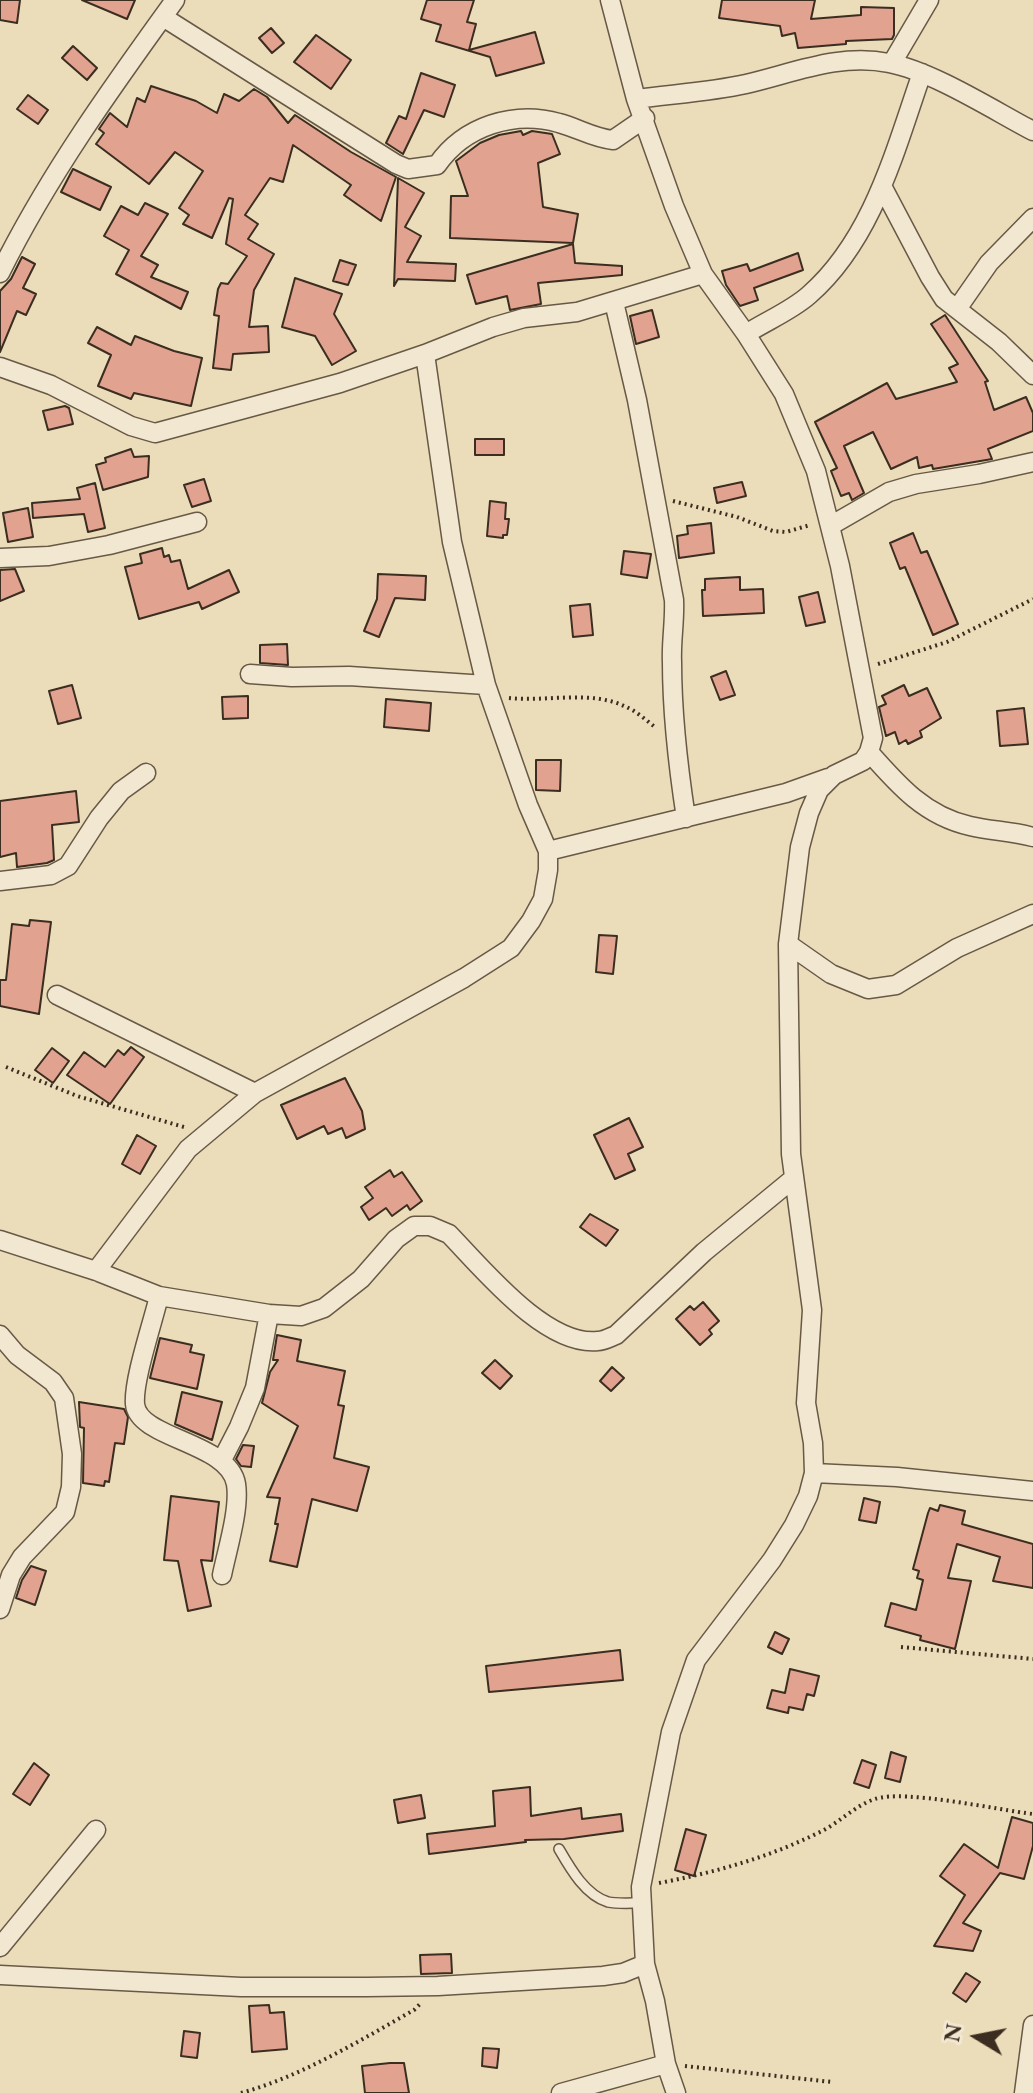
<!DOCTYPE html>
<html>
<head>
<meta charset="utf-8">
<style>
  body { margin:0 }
  #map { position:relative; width:1033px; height:2093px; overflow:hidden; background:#ebdcba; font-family:"EB Garamond",serif }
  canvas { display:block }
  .north { position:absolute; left:937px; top:1997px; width:80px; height:80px; -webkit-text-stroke:6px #f2e8d2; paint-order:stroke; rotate:280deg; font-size:22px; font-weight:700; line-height:32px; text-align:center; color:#3b2d20 }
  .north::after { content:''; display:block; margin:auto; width:28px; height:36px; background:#3b2d20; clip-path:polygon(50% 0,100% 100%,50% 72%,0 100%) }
</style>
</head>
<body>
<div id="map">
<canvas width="1033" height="2093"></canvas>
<div class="north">N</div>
</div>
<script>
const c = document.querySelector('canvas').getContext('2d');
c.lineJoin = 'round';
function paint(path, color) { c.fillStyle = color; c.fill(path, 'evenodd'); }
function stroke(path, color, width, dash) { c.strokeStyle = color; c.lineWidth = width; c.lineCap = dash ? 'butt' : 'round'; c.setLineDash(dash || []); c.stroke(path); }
const building = new Path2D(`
  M0 0H20L17 23 0 20Z
  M82 0H135L127 19Z
  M427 0H474L467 22 476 24 469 50 535 32 544 63 496 76 490 57 436 41 441 25 421 19Z
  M722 0H815L811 19 861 15V7L894 8V35L892 39 846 41V44L798 48 795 33 782 36 780 26 719 18Z
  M271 28 284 43 272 53 259 38Z
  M316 35 351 60 331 89 294 62Z
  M73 46 97 68 87 80 62 58Z
  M421 73 455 85 444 117 424 110 403 154 386 143 399 116 406 119Z
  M151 86 196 101 217 113 224 94 239 101 254 89 267 97 288 123 295 115 351 152 396 177 381 221 344 195 351 185 293 145 283 182 270 178 245 215 258 224 248 239 274 254 254 290 249 327 268 326 269 352 233 354 231 370 213 368 219 316 214 315 218 289 221 283 228 284 247 256 226 244 233 199 229 198 212 238 183 224 189 215 179 208 203 171 175 152 149 184 96 144 104 133 99 129 110 113 127 127 137 98 145 102Z
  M28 95 48 110 38 124 17 109Z
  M521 131 523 135 532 131 552 134 560 154 538 163 543 207 578 214 573 243 450 238 451 196H468L456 161 480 143 499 135Z
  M73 169 111 187 100 210 61 192Z
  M398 178 424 193 405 227 421 236 407 262 456 264 455 281 398 279 394 286Z
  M145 203 168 214 141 256 158 265 151 277 188 292 181 309 116 274 129 250 104 236 121 206 138 215Z
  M573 244 575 263 622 266V275L538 283 541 304 510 310 507 296 476 304 467 275Z
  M798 253 803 270 754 288 758 300 740 306 726 285 722 271 747 264 750 271Z
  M22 257 35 264 23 288 36 294 26 315 17 311 0 352V291L11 279Z
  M340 260 356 265 348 285 333 281Z
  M295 278 342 294 334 314 356 351 332 365 315 336 282 327Z
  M652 310 659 337 636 344 630 316Z
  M945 315 988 381 985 382 994 410 1026 397 1033 413V431L988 449 992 459 933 469 932 465 919 468 917 457 891 469 873 432 844 446 864 493 852 500 849 493 841 496 831 471 837 468 815 422 887 383 896 399 957 382 949 368 958 364 931 324Z
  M97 327 131 345 135 336 174 351 202 358 191 406 134 393 131 399 98 386 111 355 88 343Z
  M65 406 69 408 73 424 48 430 43 411Z
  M475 439H504V455H475Z
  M131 449 134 457 149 456 148 477 103 490 96 465 106 462 105 458Z
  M204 479 211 501 192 507 184 485Z
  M742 482 746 496 717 503 714 488Z
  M95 483 105 528 88 532 84 514 33 518 32 503 80 499 77 488Z
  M490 501 506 503 505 519H509L507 535H503V538L487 536Z
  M28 508 33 537 8 542 3 513Z
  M711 523 714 553 679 558 677 536 688 534 687 526Z
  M913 533 921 553 927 551 958 624 933 635 905 567 900 569 890 543Z
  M162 548 164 557 169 555 171 562 180 560 188 589 229 570 239 592 202 609 199 602 139 619 125 567 142 563 140 554Z
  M624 551 651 554 647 578 621 574Z
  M15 569 24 591 0 601V570Z
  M378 574 426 576 425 600 395 598 379 637 364 631 377 599Z
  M740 577V590L763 589 764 613 703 616 702 590H705V579Z
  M818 592 825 622 806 626 799 597Z
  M590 604 593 635 573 637 570 606Z
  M287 644 288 665 260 663V645Z
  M726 671 735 695 720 700 711 677Z
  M72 685 81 718 58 724 49 691Z
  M904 685 909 696 927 688 941 718 920 731 922 737 908 744 906 740 899 744 895 732 886 736 879 707 886 704 882 696Z
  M248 696V718L223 719 222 697Z
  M386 699 431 703 429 731 384 727Z
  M1024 708 1028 744 1000 746 997 711Z
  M536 760H561L560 791 536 790Z
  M76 791 79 822 52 825 54 860 47 863 17 867 16 853 0 857V801Z
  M30 920 51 922 39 1014 0 1006V980H6L12 924 29 926Z
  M599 935 617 936 613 974 596 972Z
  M131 1047 144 1057 110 1104 67 1075 84 1052 105 1067 118 1050 124 1055Z
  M52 1048 69 1061 53 1083 35 1070Z
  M345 1078 362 1111 365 1129 346 1138 342 1128 328 1134 324 1126 297 1139 281 1105Z
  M629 1118 643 1147 628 1154 635 1170 615 1179 594 1135Z
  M137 1135 156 1146 140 1174 122 1164Z
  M390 1170 394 1177 402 1172 422 1201 410 1210 407 1205 392 1216 386 1208 369 1220 361 1207 373 1198 365 1187Z
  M590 1214 618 1230 606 1246 580 1227Z
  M703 1302 719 1321 709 1330 712 1334 700 1345 676 1319 690 1306 694 1310Z
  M277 1335 301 1340 297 1361 345 1371 338 1405 344 1406 334 1458 369 1467 357 1511 312 1499 297 1567 270 1561 278 1524H275L280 1498 267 1497 298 1426 262 1403 270 1372 278 1360H273Z
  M160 1338 192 1345 190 1352 204 1355 197 1389 150 1378Z
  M495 1360 512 1376 500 1389 482 1373Z
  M612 1367 624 1378 611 1391 600 1381Z
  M182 1392 222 1402 212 1440 175 1424Z
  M79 1402 124 1409 128 1417 124 1444 115 1443 109 1482 105 1481 104 1486 83 1483 84 1428 80 1427Z
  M243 1445 254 1446 251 1467 241 1466 236 1459Z
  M171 1496 219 1502 212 1561 201 1560 211 1606 188 1611 178 1561 164 1560Z
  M864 1498 880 1502 876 1523 859 1520Z
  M940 1505 965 1511 962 1524 1033 1544V1588L993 1581 1000 1557 957 1544 948 1578 971 1581 955 1649 920 1640 921 1636 885 1626 891 1603 916 1610 923 1580 917 1578 919 1571 913 1569 928 1513 930 1508 938 1511Z
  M31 1566 46 1571 35 1605 16 1598 22 1580Z
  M775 1632 789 1639 782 1654 768 1647Z
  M620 1650 623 1680 489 1692 486 1666Z
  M790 1669 819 1676 814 1696 807 1694 803 1710 789 1707 788 1713 767 1708 772 1690 785 1693Z
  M891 1752 906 1757 900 1782 885 1778Z
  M862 1760 876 1765 869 1788 854 1783Z
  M34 1763 49 1775 30 1805 13 1794Z
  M530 1787 531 1816 581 1808 582 1819 621 1814 623 1831 564 1839 525 1840 526 1842 429 1854 427 1834 495 1826 493 1791Z
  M421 1795 425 1818 398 1823 394 1800Z
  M1012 1817 1033 1823V1846L1024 1879 1000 1873 963 1923 981 1931 973 1951 934 1946 965 1895 940 1876 964 1844 998 1868Z
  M686 1829 706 1835 694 1876 675 1870Z
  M451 1954 452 1973 421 1974 420 1955Z
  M966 1973 980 1982 966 2002 953 1993Z
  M269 2005 270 2013 284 2012 287 2049 252 2052 249 2006Z
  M184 2031 200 2033 197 2058 181 2056Z
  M483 2048 499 2049 497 2068 482 2066Z
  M390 2063H404L409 2093H365L362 2066Z`);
const path = new Path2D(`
  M673 501 737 517 773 531 786 532 810 525
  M878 664 947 642 1033 599
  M509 698C546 702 590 690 624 706 635 710 646 720 656 728
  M6 1067 77 1096 184 1127
  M901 1647 1033 1659
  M659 1883C717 1872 770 1857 822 1831 840 1822 856 1805 875 1799 904 1789 998 1810 1033 1814
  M685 2066 832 2082
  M241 2093C302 2076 359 2041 414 2010L420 2004`);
const lane = new Path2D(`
  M559 1849C570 1868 585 1895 608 1902 617 1904 630 1903 641 1903`);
const street = new Path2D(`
  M610 0 636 99 674 206 703 274 746 334 784 394 816 471 840 566 873 738 869 752 863 761 834 775 819 790 809 813 800 847 788 944 791 1154 812 1310 806 1403 813 1443 814 1473 808 1496 794 1525 772 1560 696 1660 671 1732 641 1887 645 1964 655 2001 666 2064 676 2093
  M163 17 396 164 408 169 437 165C464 126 514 110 559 123 578 128 593 138 613 140L645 118
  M892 63 929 0
  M636 99C672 94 710 92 746 84 794 73 839 53 889 63 932 71 993 110 1033 131
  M882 186 930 277 944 299 999 342 1033 375
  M0 273C48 176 112 87 175 0
  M614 302 637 400 674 600C675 621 671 642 672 662 672 715 678 766 686 818
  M957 309 989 263 1033 218
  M746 334C766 321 791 311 809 295 873 239 895 150 922 73
  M0 367 51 385 131 426 155 433 340 383 425 354 493 327 524 318 577 312 703 274
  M830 526 889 492 916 484 979 474 1033 462
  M0 558 49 556 109 545 197 522
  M250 674 292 677 349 676 486 685
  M869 752C898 785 925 816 970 826 991 831 1012 831 1033 837
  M548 851 786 793 828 778
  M0 881 51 875 68 866 99 818 121 791 146 773
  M788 944 831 974 868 989 896 985 957 948 1033 914
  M57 995 255 1093
  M0 1240 96 1271 159 1296 269 1314 301 1316 324 1308 361 1279 396 1239 414 1226H430L449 1234C483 1269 546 1347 598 1341 604 1341 611 1337 616 1335L704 1252 794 1178
  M96 1271 188 1149 255 1093 464 978 511 948 531 921 543 899 548 870V851L528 805 486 685 452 542 425 354
  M159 1296C153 1322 133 1380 135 1404 138 1439 229 1442 236 1484 240 1509 227 1550 222 1575
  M0 1335 17 1355 53 1382 64 1398 72 1454 71 1487 65 1512 22 1557 11 1575 0 1609
  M222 1460 239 1427 255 1388 269 1314
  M814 1473 897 1477 1033 1491
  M0 1947 96 1830
  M0 1975 241 1987H367L438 1986 603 1976 623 1973 645 1964
  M561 2093 666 2064
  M1024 2093 1033 2025`);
paint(building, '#e1a390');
stroke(building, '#3b2d20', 2);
stroke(lane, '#675946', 12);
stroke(street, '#675946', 21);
stroke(path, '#3b2d20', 4, [2, 4]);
stroke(lane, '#f2e8d2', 9);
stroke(street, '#f2e8d2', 18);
</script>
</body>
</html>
